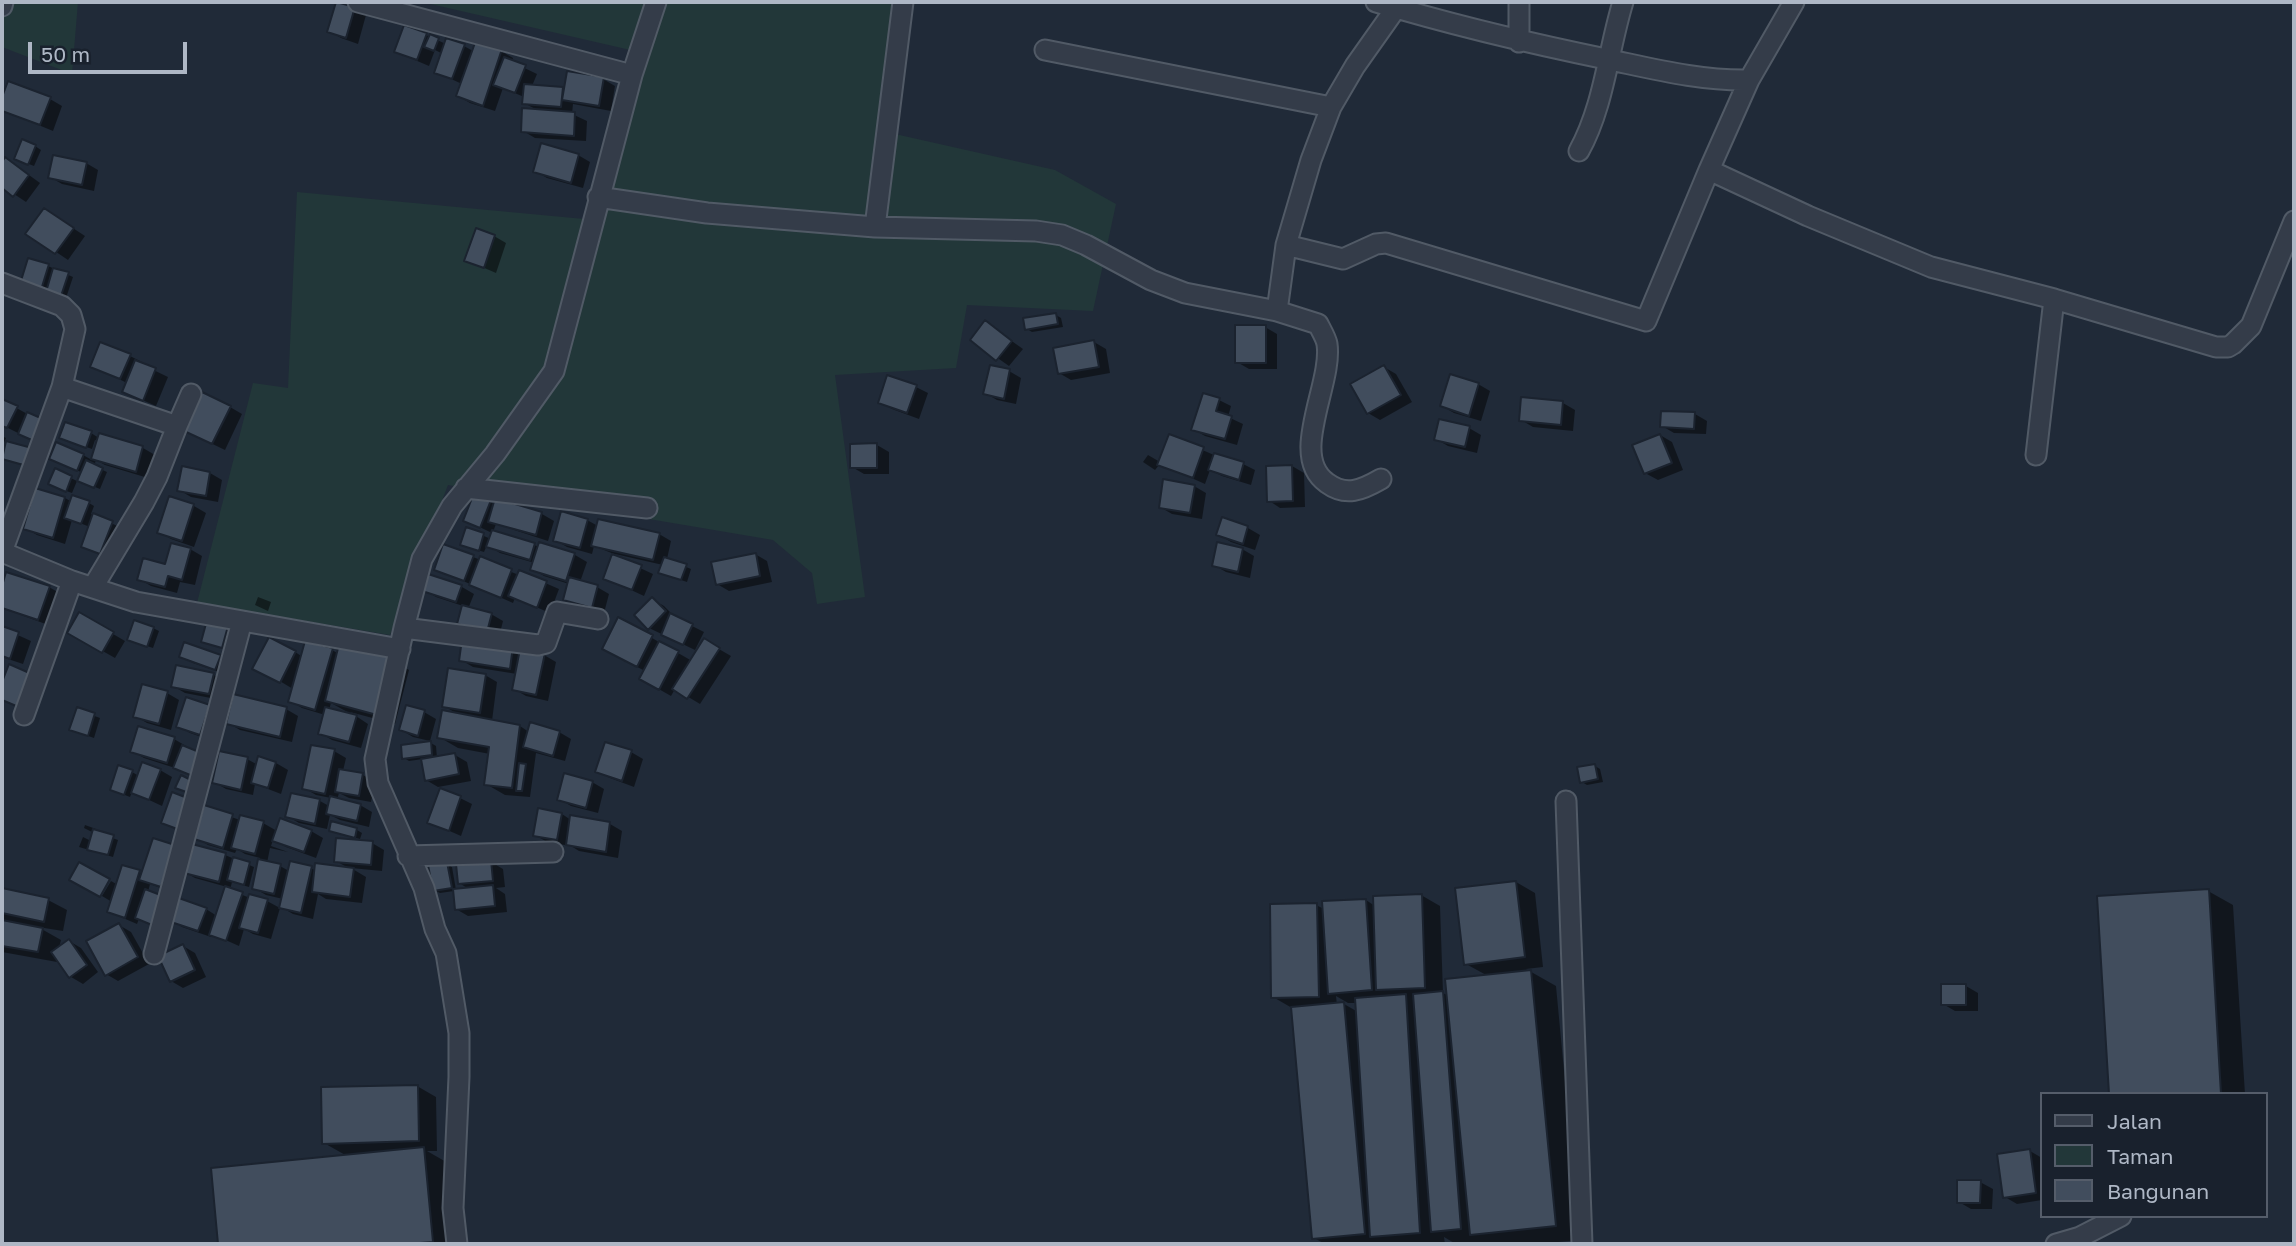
<!DOCTYPE html>
<html>
<head>
<meta charset="utf-8">
<style>
  body { margin:0 }
  #map { position:relative; width:2296px; height:1246px; overflow:hidden; background:#202a38; font-family:"Golos Text",sans-serif }
  canvas { display:block }
  .frame { position:absolute; inset:0; border:4px solid #aeb7c5; pointer-events:none }
  .legend { position:absolute; left:2040px; top:1092px; width:228px; height:126px; box-sizing:border-box; background:#19212d; border:2px solid #555d6a; margin:0; padding:9px 12px; list-style:none; font-size:21px; color:#aeb7c5 }
  .legend li { display:flex; align-items:center; gap:14px; height:35px }
  .legend b { width:35px; border:2px solid #555d6a }
  .scale { position:absolute; left:28px; top:42px; width:159px; height:32px; box-sizing:border-box; border:4px solid #aeb7c5; border-top:0; padding-left:9px; font-size:21px; line-height:24px; white-space:nowrap; color:#aeb7c5; -webkit-text-stroke:5px #19212d; paint-order:stroke }
</style>
</head>
<body>
<div id="map">
<canvas width="2296" height="1246"></canvas>
<div class="frame"></div>
<ul class="legend">
<li><b style="height:9px;background:#343c49"></b>Jalan</li>
<li><b style="height:19px;background:#223739"></b>Taman</li>
<li><b style="height:19px;background:#414d5d"></b>Bangunan</li>
</ul>
<div class="scale">50 m</div>
</div>
<script>
const c = document.querySelector('canvas').getContext('2d');
c.lineJoin = 'round';
function paint(path, color) { c.fillStyle = color; c.fill(path, 'evenodd'); }
function stroke(path, color, width, dash) { c.strokeStyle = color; c.lineWidth = width; c.lineCap = dash ? 'butt' : 'round'; c.setLineDash(dash || []); c.stroke(path); }
const green = new Path2D(`
  M2 2H78L72 74 2 47Z
  M422 2H903L895 134 1055 170 1116 204 1093 311 967 305 956 368 835 375 865 597 817 604 812 573 773 540 448 485 390 635 197 603 253 383 288 388 297 192 584 219 639 52Z`);
const shadow = new Path2D(`
  M354 9 366 15 358 44 341 38 329 31Z
  M426 35 446 44 464 46 473 51 477 42 501 51 513 58 512 62 537 74 532 86 566 91 603 79 615 86 611 111 573 104 572 114 587 121 586 141 535 138 523 131 539 111 524 103V97L503 88 495 111 470 103 458 96 462 84 436 72 443 54 435 50 429 66 396 52Z
  M9 83 50 99 62 106 53 131 2 110V102Z
  M35 146 41 150 34 166 21 161Z
  M578 155 590 162 583 188 547 178 535 171Z
  M2 160 18 167 40 183 26 202 2 186Z
  M86 163 98 170 94 191 62 184 50 177Z
  M56 217 85 236 68 260 28 233Z
  M494 236 506 243 496 273 466 260Z
  M48 266 73 277 66 298 34 290Z
  M1056 315 1061 318 1063 327 1032 332 1027 329Z
  M985 322 1023 349 1009 366 972 340Z
  M1265 327 1277 334V369H1249L1237 362Z
  M1094 342 1106 349 1110 373 1071 380 1059 373Z
  M130 356 142 362 141 364 168 377 156 406 124 392 127 383 92 366Z
  M1384 367 1396 374 1412 402 1380 420 1368 413Z
  M1009 371 1021 378 1016 404 997 400 985 393Z
  M1478 384 1490 391 1481 421 1454 413 1442 406Z
  M916 387 928 393 919 419 892 409 880 402Z
  M2 400 31 416 20 434 2 425Z
  M1219 400 1231 406 1228 417 1243 424 1237 445 1205 436 1193 429Z
  M1563 403 1575 410 1573 431 1533 427 1521 420Z
  M230 407 242 414 225 450 198 437Z
  M1695 414 1707 421 1706 434 1674 433 1662 426Z
  M1469 428 1481 435 1477 453 1448 446 1436 439Z
  M91 433 99 438 100 435 143 448 155 455 148 478 105 465 96 460 94 466 107 472 100 489 85 483 83 473 51 459 83 455 92 460 98 441 95 440 92 449 61 438Z
  M1660 435 1672 442 1683 470 1658 480 1645 473Z
  M2 436 6 438 2 448Z
  M1170 436 1214 455 1243 464 1255 470 1251 485 1222 476 1210 470 1205 484 1160 464 1155 470 1143 462 1148 455 1160 462Z
  M877 445 889 452V474H864L852 467Z
  M1292 466 1304 473 1305 507 1280 508 1268 500Z
  M183 469 210 473 222 480 218 502 191 497 179 490Z
  M56 471 77 481 72 493 55 487Z
  M1194 486 1206 493 1202 519 1172 514 1160 507Z
  M65 498 72 502 89 503 94 506 91 514 124 529 113 560 83 546 90 527 72 520 65 544 37 535 25 528Z
  M170 498 194 506 206 513 194 547 171 539 159 532Z
  M496 501 542 514 554 521 548 541 496 524 493 532 540 547 541 544 575 555 587 562 580 582 597 587 609 594 604 613 577 606 565 599 569 584 544 576 532 569 535 563 500 553 487 545 484 552 467 547V529L491 539 492 533 465 520 490 502 495 504Z
  M587 520 598 526 659 534 671 541 667 559 691 569 687 582 666 575 663 565 615 554 614 556 653 574 644 596 605 578 614 554 594 546 592 554 567 547 555 540Z
  M1223 520 1248 528 1260 535 1255 550 1231 542 1219 535Z
  M190 549 202 556 195 585 180 582 177 593 151 586 139 579 166 566Z
  M1242 549 1254 556 1250 578 1226 572 1214 565Z
  M755 554 767 561 772 582 729 591 717 584Z
  M473 557 519 575 520 572 559 589 550 613 515 598 513 603 436 569Z
  M7 574 49 587 61 594 51 626 2 608V591Z
  M429 576 462 587 474 594 468 609 491 614 503 621 499 637 471 630 459 623 463 606 436 597 424 590Z
  M258 597 271 602 268 611 255 605Z
  M652 599 664 606 676 618 704 632 695 650 649 628Z
  M79 614 125 641 115 658 69 632Z
  M619 619 692 661 705 641 731 656 700 704 675 689 671 696 641 679 645 671 616 656Z
  M2 628 31 641 23 664 2 657Z
  M153 628 159 631 153 648 135 642Z
  M227 628 233 631 227 650 203 641Z
  M463 641 544 655 556 662 548 701 526 696 514 689 517 674 473 667 461 660Z
  M332 650 339 654 391 659 409 670 395 724 350 712 368 724 361 748 332 740 320 733 325 715 302 708 290 701 293 689 273 677 295 652 303 657ZM331 703 351 714 329 710Z
  M220 656 232 663 228 675 193 663 181 657Z
  M214 675 226 682 221 700 185 693 173 686Z
  M485 675 497 682 492 721 520 726 529 732H559L571 739 565 761 536 753 530 797 505 795 486 784 490 754 458 748 439 737 459 715 444 706Z
  M167 693 179 700 171 730 147 723 135 716Z
  M210 707 213 741 190 733 178 726Z
  M286 709 298 716 292 742 240 730 228 723Z
  M78 710 100 718 94 738 71 730Z
  M424 712 436 719 430 741 413 737 401 730Z
  M174 739 186 746V748L215 762 207 783 175 768 144 758 132 751Z
  M431 743 436 746 437 758 455 755 467 762 471 781 438 787 426 780 423 759 409 761 404 758Z
  M334 751 346 758 343 771 363 775 375 782 371 802 349 798 339 793 337 800 360 805 372 812 369 827 340 820 330 815 327 829 299 823 287 816 292 795 320 801 329 806 331 798 316 795 304 788Z
  M631 752 643 759 634 787 610 778 598 772Z
  M247 759 258 765 260 759 276 763 288 770 281 794 255 784 253 795 226 789 214 782Z
  M1595 766 1600 769 1603 782 1587 785 1582 782Z
  M160 770 172 777 162 806 132 792 130 797 117 792 132 772 139 776Z
  M592 782 604 789 598 813 571 806 559 799Z
  M460 798 472 804 461 836 429 822Z
  M205 808 240 820 263 823 277 831H311L323 838 316 858 286 847 273 840 271 846 288 852 270 848 267 863 280 866 289 871 311 868 316 871 350 869 336 861 372 843 384 850 382 871 351 868 366 877 362 903 326 899 318 894 313 919 293 914 281 907 283 899 266 895 254 888 260 858 245 854 237 849 235 853 208 845 196 838Z
  M562 814 571 820 572 817 610 824 622 831 618 858 579 851 571 846 547 842 535 835Z
  M85 825 96 829V832L118 840 113 857 79 847 83 837 91 841 94 833 84 828Z
  M357 830 362 833 360 839 336 833Z
  M175 846 225 855 254 867 249 887 232 882 230 890 250 898 267 901 280 908 271 939 253 934 244 929 239 946 212 934 211 937 182 927 169 919 164 930 139 919 137 924 109 912 112 902 102 896 111 881 118 885 124 867 143 874ZM181 870 195 878 227 887 217 916 206 909 148 892 150 884 174 893Z
  M491 862 503 869 505 887 496 888 505 894 507 912 468 916 456 909 454 891 440 893 434 890 447 864 452 867 456 890 469 889 459 883Z
  M1516 882 1535 893 1543 967 1526 969 1556 986 1580 1240 1537 1244H1456L1444 1237 1445 1244H1325L1314 1238 1292 1008 1273 997 1316 905 1324 909 1366 900 1375 906 1421 895 1440 906 1443 993 1449 996 1488 976 1466 964ZM1336 996 1348 1003H1357L1358 1012 1344 1004 1337 1005Z
  M2 890 48 900 67 910 63 931 38 927 61 940 59 948 69 941 81 948 98 972 83 984 71 977 57 958V962L2 952Z
  M2208 891 2233 905 2245 1094H2111Z
  M119 925 131 932 149 964 118 981 106 974Z
  M183 946 195 953 206 977 183 988 171 981Z
  M1966 986 1978 993V1011H1955L1943 1004Z
  M417 1086 436 1097 437 1151H427L448 1163 456 1244H220L213 1169 347 1156 324 1143Z
  M2030 1151 2042 1158V1200L2017 1204 2005 1197Z
  M1980 1182 1993 1189 1992 1209H1971L1959 1202Z`);
const building = new Path2D(`
  M336 2 355 7 346 38 327 32Z
  M404 25 427 33 417 60 394 52Z
  M430 34 439 38 434 51 424 47Z
  M446 38 465 44 452 79 434 73Z
  M476 40 502 49 483 106 456 96Z
  M504 57 526 65 515 93 493 85Z
  M567 71 604 77 599 106 562 100Z
  M8 81 51 97 40 125 2 111V97Z
  M524 84 563 87 561 107 522 104Z
  M522 108 575 112 574 136 521 132Z
  M22 139 36 145 28 165 14 159Z
  M541 143 579 154 571 183 533 172Z
  M53 155 87 162 82 185 48 178Z
  M5 157 29 175 13 197 2 188V162Z
  M44 208 74 228 55 254 25 234Z
  M476 228 495 235 484 268 464 261Z
  M28 258 49 264 41 290 20 284Z
  M53 268 69 272 61 296 46 292Z
  M1056 313 1058 324 1025 330 1023 318Z
  M985 320 1012 341 996 361 970 340Z
  M1235 325H1266V363H1235Z
  M1094 340 1099 367 1058 374 1053 348Z
  M100 342 131 354 120 379 90 367Z
  M135 360 156 368 143 401 122 392Z
  M990 365 1010 369 1004 399 983 394Z
  M1384 365 1401 395 1367 414 1350 384Z
  M1450 374 1479 383 1469 416 1440 406Z
  M887 375 917 385 907 413 878 403Z
  M202 392 231 406 212 444 184 431Z
  M1203 393 1220 398 1216 411 1232 416 1225 439 1191 430Z
  M1521 397 1563 401 1561 425 1519 421Z
  M2 399 18 406 7 428 2 426Z
  M1661 411 1695 412 1694 429 1660 427Z
  M27 412 43 419 34 441 18 434Z
  M1439 419 1470 426 1465 447 1434 440Z
  M65 422 92 431 86 448 59 438Z
  M99 433 143 446 136 472 91 459Z
  M1169 434 1204 447 1193 478 1157 465Z
  M1660 434 1672 463 1644 474 1632 445Z
  M6 441 32 448 27 466 2 459Z
  M56 442 84 454 77 471 49 459Z
  M877 443V468H850V444Z
  M1214 453 1244 462 1239 480 1208 470Z
  M86 460 103 468 94 488 77 481Z
  M1292 465 1293 501 1267 502 1266 466Z
  M182 466 210 472 206 496 177 491Z
  M55 468 72 476 66 492 48 484Z
  M1163 479 1195 485 1190 513 1159 508Z
  M35 488 65 497 53 538 23 529Z
  M474 493 491 500 480 528 463 521Z
  M72 495 90 501 81 524 64 518Z
  M169 496 194 504 182 541 157 533Z
  M495 498 542 512 536 535 488 522Z
  M561 511 588 519 580 548 553 541Z
  M93 513 113 521 100 554 81 547Z
  M1222 517 1248 526 1243 544 1216 535Z
  M598 519 660 533 653 560 591 546Z
  M466 527 484 533 479 551 460 545Z
  M492 530 535 543 530 560 486 547Z
  M539 542 575 553 566 581 530 570Z
  M1217 542 1243 548 1238 572 1212 566Z
  M171 543 191 548 182 580 168 576 165 587 137 580 143 558 165 564Z
  M443 544 474 555 464 581 434 570Z
  M756 553 760 576 716 585 711 562Z
  M612 554 642 565 632 590 603 579Z
  M480 556 512 569 501 598 469 585Z
  M664 557 687 564 681 580 658 573Z
  M519 570 547 581 537 608 508 596Z
  M6 572 50 586 38 620 2 608V586Z
  M428 574 462 585 456 602 422 591Z
  M569 577 598 585 592 608 563 600Z
  M652 597 666 611 648 630 634 615Z
  M462 605 492 613 487 632 457 624Z
  M79 612 114 632 102 653 67 633Z
  M670 613 693 624 683 645 661 635Z
  M618 617 653 635 637 667 602 649Z
  M134 620 154 627 147 647 127 640Z
  M207 620 228 626 222 648 201 642Z
  M2 626 19 632 10 659 2 656Z
  M269 637 296 651 280 683 252 669Z
  M704 638 720 648 687 699 672 689Z
  M462 639 513 646 510 669 459 661Z
  M305 641 333 648 315 710 288 702Z
  M659 641 679 651 659 690 639 679Z
  M184 642 221 655 215 670 179 657Z
  M339 644 392 657 377 715 325 701Z
  M520 649 545 653 536 695 512 690Z
  M9 664 34 675 21 708 2 700V682Z
  M176 665 214 673 209 694 171 687Z
  M448 668 486 674 480 713 442 707Z
  M142 684 168 691 159 724 133 717Z
  M233 694 287 707 280 737 226 724Z
  M186 697 210 705 200 735 176 727Z
  M406 705 425 710 418 736 399 730Z
  M77 707 95 713 88 736 69 730Z
  M325 707 357 715 349 742 318 734Z
  M442 710 520 725 512 788 484 785 489 747 437 738Z
  M530 722 560 731 553 756 523 747Z
  M138 726 175 737 167 763 130 752Z
  M431 741 432 755 402 759 401 745Z
  M605 742 632 750 622 781 595 772Z
  M182 745 204 754 195 777 173 768Z
  M311 745 335 749 325 794 302 789Z
  M219 751 248 757 241 790 212 783Z
  M455 753 459 774 425 781 421 759Z
  M258 756 276 762 268 788 251 783Z
  M142 762 161 769 149 800 131 793Z
  M519 763 526 764 522 791H516Z
  M1595 764 1598 779 1580 783 1577 767Z
  M118 765 133 770 124 795 110 790Z
  M339 769 363 773 359 796 335 792Z
  M564 773 593 781 586 808 557 800Z
  M181 775 197 783 192 794 175 788Z
  M440 788 461 796 449 831 427 823Z
  M172 792 190 799 180 830 161 823Z
  M291 793 320 799 315 824 285 817Z
  M330 796 361 804 357 821 326 814Z
  M204 805 233 814 223 848 194 839Z
  M538 808 562 813 557 840 533 836Z
  M240 815 264 821 255 854 231 848Z
  M570 815 610 822 606 852 566 845Z
  M280 818 312 830 304 852 272 841Z
  M331 821 357 828 355 838 329 831Z
  M93 829 114 835 108 855 87 850Z
  M153 838 175 845 161 887 139 880Z
  M336 838 373 841 371 865 334 862Z
  M188 843 226 853 219 882 180 872Z
  M233 857 250 862 244 885 227 880Z
  M258 859 281 864 274 894 252 889Z
  M491 860 493 881 458 884 456 864Z
  M290 861 312 866 301 913 279 908Z
  M79 862 110 879 100 897 69 880Z
  M447 862 452 888 433 891 428 865Z
  M315 863 354 868 350 897 312 892Z
  M122 865 140 870 125 918 107 912Z
  M1516 881 1525 957 1464 965 1455 888Z
  M493 885 495 906 455 910 453 889Z
  M225 886 243 892 226 941 209 935Z
  M2 888 49 898 44 922 2 913Z
  M145 889 163 896 152 925 135 918Z
  M2209 889 2221 1094H2109L2097 896Z
  M249 894 268 899 258 933 239 928Z
  M1422 894 1425 988 1376 990 1373 896Z
  M176 897 207 908 198 931 168 921Z
  M1366 899 1372 990 1328 994 1322 901Z
  M1317 903 1319 997 1271 998 1270 904Z
  M2 920 43 928 38 952 2 946Z
  M119 923 138 957 105 976 86 941Z
  M69 939 87 965 69 978 51 952Z
  M183 944 195 970 170 982 158 956Z
  M1531 970 1556 1226 1470 1235 1445 979Z
  M1941 984H1966V1005H1941Z
  M1443 991 1461 1229 1431 1232 1413 994Z
  M1406 994 1420 1233 1370 1237 1355 998Z
  M1344 1002 1365 1234 1312 1239 1291 1007Z
  M418 1085 419 1141 322 1144 321 1087Z
  M424 1147 433 1242 407 1244H218L211 1168Z
  M2030 1149 2036 1193 2003 1198 1997 1154Z
  M1957 1180H1981L1980 1203H1957Z`);
const street = new Path2D(`
  M358 2 632 75
  M1376 2C1452 25 1528 43 1606 59 1654 69 1700 81 1749 80
  M1519 2V42
  M2 6 3 2
  M1045 50 1331 107
  M1579 151C1604 106 1608 51 1623 2
  M1709 170 1808 216 1931 267 2054 299 2216 347H2228L2233 344 2251 326 2294 221
  M598 197 707 213 875 227 1036 231 1062 235 1086 245 1151 280 1185 293 1277 311 1318 324C1321 330 1326 338 1327 344 1333 384 1288 456 1327 483 1346 497 1362 490 1381 479
  M875 227 903 2
  M1286 245 1343 259 1376 244 1386 243 1646 321 1709 170 1749 80 1794 2
  M2 283 62 306 71 315 75 329 62 387 2 552 72 581 136 602 400 649
  M1277 311 1286 245 1311 160 1331 107 1355 66 1396 8
  M62 387 177 426 157 477 144 502 93 587
  M177 426 191 394
  M2036 455 2054 299
  M466 488 647 508
  M404 628 538 645 546 643 557 612 598 619
  M24 715 72 581
  M1566 801 1582 1244
  M408 856 553 852
  M154 954 242 621
  M457 1244 453 1208 459 1077V1033L446 953 435 929 424 888 378 783 375 759 404 628 422 559 452 506 495 454 554 371 632 75 656 2
  M2056 1244 2080 1237 2121 1216`);
paint(green, '#223739');
paint(shadow, '#0007');
paint(building, '#414d5d');
stroke(building, '#1b232f', 2);
stroke(street, '#515a66', 23);
stroke(street, '#343c49', 19);
</script>
</body>
</html>
